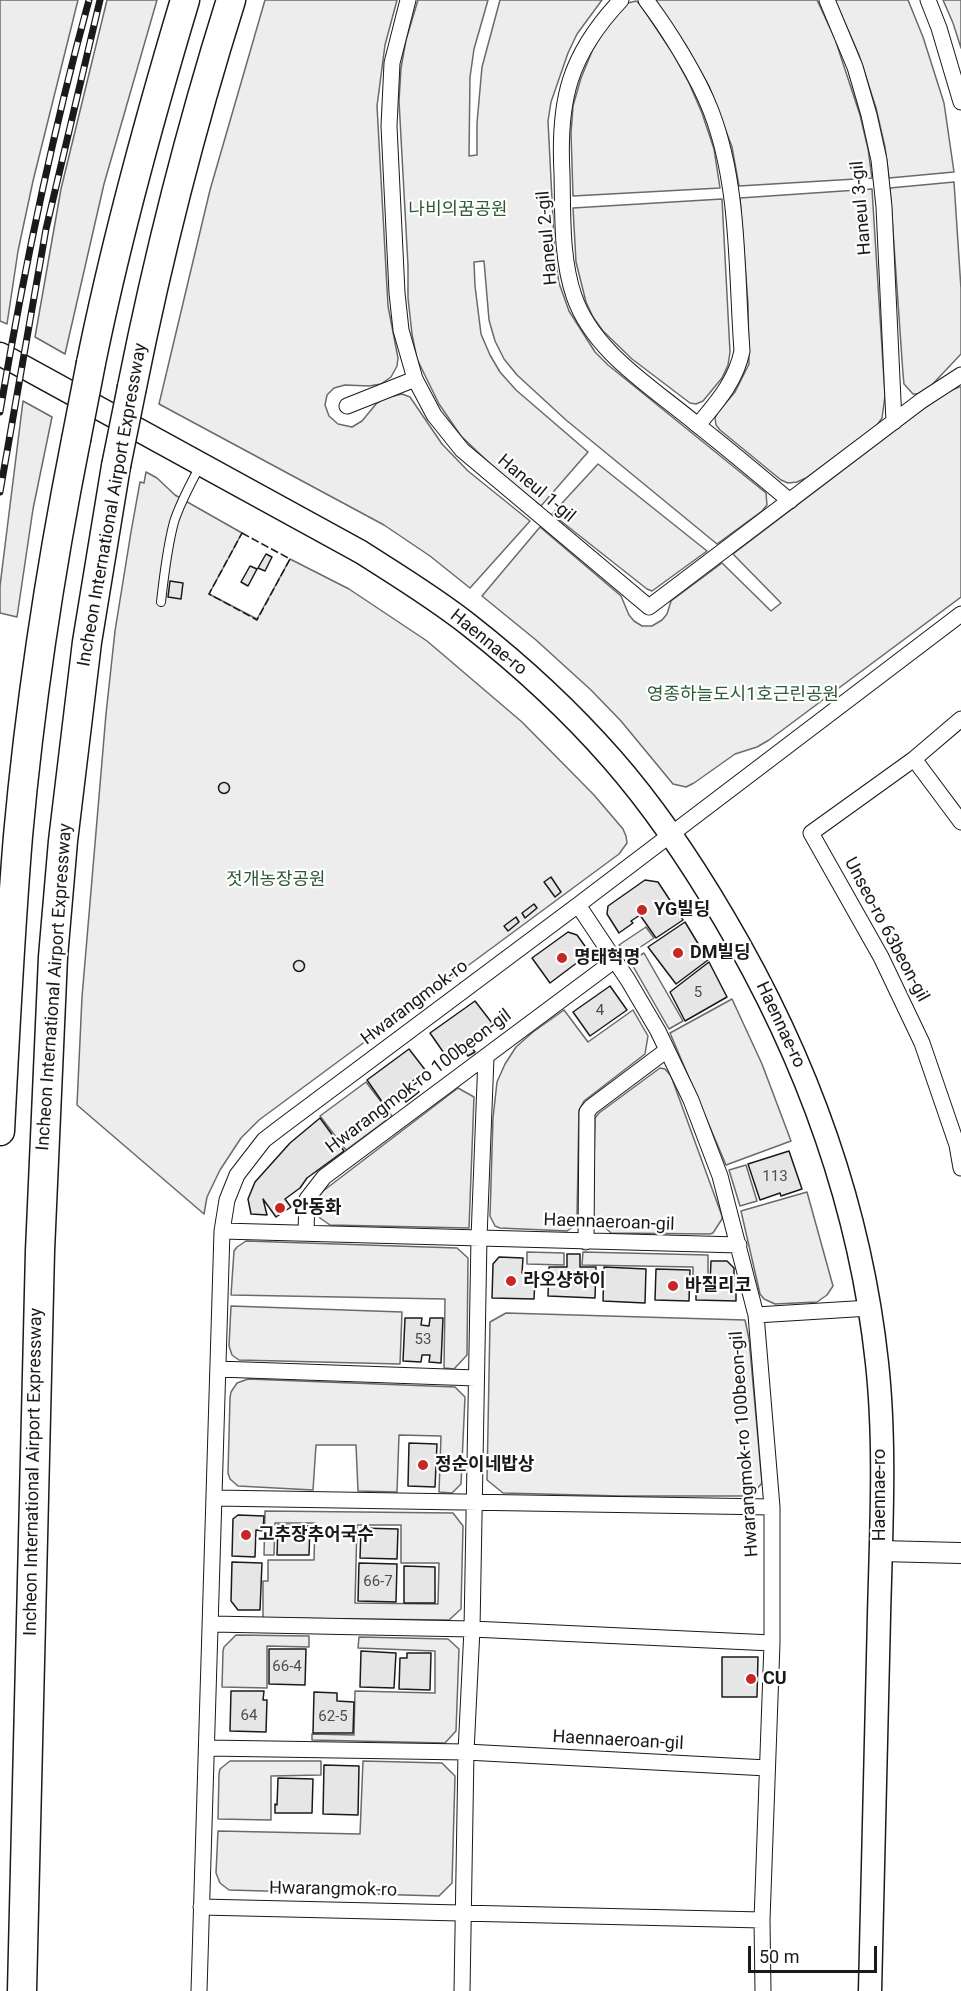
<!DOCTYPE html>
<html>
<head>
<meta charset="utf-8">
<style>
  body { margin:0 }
  #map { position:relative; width:961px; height:1991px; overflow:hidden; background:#fff; font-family:Roboto,sans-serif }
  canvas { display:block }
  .scale { position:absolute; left:748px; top:1946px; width:129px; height:27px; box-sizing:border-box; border:3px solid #1a1a1a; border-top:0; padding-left:8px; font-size:18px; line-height:21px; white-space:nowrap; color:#1a1a1a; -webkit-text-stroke:4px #fff; paint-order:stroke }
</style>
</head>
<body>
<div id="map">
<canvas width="961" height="1991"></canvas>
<div class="scale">50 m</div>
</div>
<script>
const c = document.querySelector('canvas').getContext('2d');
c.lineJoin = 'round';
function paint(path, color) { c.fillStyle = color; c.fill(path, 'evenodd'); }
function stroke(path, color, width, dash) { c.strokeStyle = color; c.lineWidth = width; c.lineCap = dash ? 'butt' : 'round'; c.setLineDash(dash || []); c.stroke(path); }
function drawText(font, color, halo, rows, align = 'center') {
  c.font = font + ' Roboto,"Noto Sans KR",sans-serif'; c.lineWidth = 4.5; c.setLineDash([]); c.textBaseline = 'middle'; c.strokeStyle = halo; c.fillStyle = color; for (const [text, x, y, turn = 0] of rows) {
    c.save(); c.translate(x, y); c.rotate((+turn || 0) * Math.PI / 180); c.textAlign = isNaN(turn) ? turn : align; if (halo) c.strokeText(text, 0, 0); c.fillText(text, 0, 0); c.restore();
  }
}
const built = new Path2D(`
  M0 0H78L33 181 18 251 7 324 0 321Z
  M107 0H157L104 184 65 354 35 337 61 189Z
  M265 0H397L385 45 377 106 388 306 398 358 397 366 391 377 381 384 369 386 345 385 334 388 327 395 325 405 329 416 338 424 352 427 362 421 376 404 385 398 402 394 410 397 442 444 468 471 530 521 470 588 430 556 384 525 159 404 210 190Z
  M418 0H488L474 49 470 77 469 156 477 155V123L482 67 500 0H602L577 34 568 53 551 102 548 121 555 257 559 283 569 311 595 352 608 365 766 493 767 505 762 511 717 544 566 420 517 375 504 359 495 341 489 320 484 261 474 262 475 286 481 334 490 355 500 372 516 390 588 452 541 506 503 476 461 436 439 404 417 359 412 334 408 298V266L399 101 401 68 406 40Z
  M655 0H817L835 39 860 115 868 149 872 178 739 186 732 147 709 86 687 47Z
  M835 0H908L923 37 944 103 954 172 889 178 885 147 876 108 859 55Z
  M943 0H961V48L953 23Z
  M636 1 640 4 672 52 689 83 702 113 714 149 720 188 573 196 571 133 573 106 581 78 593 49 607 26 623 8 628 3Z
  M954 182 961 289V354L929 388 921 394H913L904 384 903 374 890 188Z
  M872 189 885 396 882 418 877 425 806 478 797 482 788 483 781 480 720 430 716 425 715 418 718 412 735 392 749 364 748 304 740 198Z
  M722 199 730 352 728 365 722 378 703 401 696 404 690 403 632 359 603 331 593 317 586 302 576 262 573 208Z
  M959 387H961V597L769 740 757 747 735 754 694 783 686 787 673 784 621 721 591 690 536 640 482 596 540 527 621 596 629 615 634 621 642 626H652L662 620 667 614 671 601 722 563 771 611 781 603 733 554 943 394Z
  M23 401 52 417 33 509 17 617 0 613V586Z
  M598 464 707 551 652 591 647 589 552 514Z
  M146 472 157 478 175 495 242 533 209 594 257 619 290 559 349 589 427 641 522 722 594 795 623 829 626 836 627 843 619 854 259 1120 241 1138 220 1170 207 1197 204 1214 77 1105 82 997 106 714 115 631 131 532 140 482 144 483Z
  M646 927 654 938 627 956 619 945Z
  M644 953 683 1021 669 1029 630 961Z
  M732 999 762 1064 791 1141 726 1165 670 1033Z
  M564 1010 588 1042 633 1010 648 1036 645 1054 584 1101 579 1110 577 1216V1222L573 1227 567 1231 500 1228 495 1226 490 1216 493 1118 497 1082 505 1064 516 1047 533 1032Z
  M660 1068 665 1069 671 1076 722 1216V1219L713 1233 710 1234 611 1233 595 1218 593 1214 595 1118 599 1113Z
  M366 1082 392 1116 346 1150 320 1116Z
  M458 1088 474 1097 469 1228 330 1225 320 1218 315 1209 318 1197 323 1191Z
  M746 1165 757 1201 740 1206 729 1170Z
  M807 1192 833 1286 827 1295 817 1302 775 1304 764 1299 760 1294 741 1211Z
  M246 1241 457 1248 468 1258 467 1355 454 1369 444 1368 445 1299 231 1295 234 1251 237 1247Z
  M527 1252 564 1253V1265L527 1264Z
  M583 1252 708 1255V1282L693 1281V1267L582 1265Z
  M231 1306 402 1312 400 1364 239 1360 232 1355 229 1346Z
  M506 1313 745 1320 749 1339 762 1483 751 1496H621L503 1493 487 1480 490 1322Z
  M248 1379 455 1387 465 1397 461 1484 452 1493 439 1492 441 1436 399 1435 397 1492 358 1491 356 1445H316L313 1490 238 1486 230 1479 228 1473 230 1398 231 1392 237 1383Z
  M265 1511 453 1513 463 1526 461 1609 449 1620 263 1618V1581H268V1560H314L315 1523H275L274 1555H264ZM357 1525H401V1563H439L438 1604 355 1603Z
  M236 1635 309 1636V1647L267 1646V1688L222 1687 223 1651 224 1647Z
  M359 1637 448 1639 459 1649 456 1731 445 1743 312 1740V1734L354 1735 355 1691 435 1693V1651L358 1648Z
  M230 1761H321V1775L271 1776V1820L218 1819 219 1774 220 1769Z
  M363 1761 442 1763 455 1776 452 1883 439 1896 229 1890 220 1883 216 1873 218 1831 360 1834Z`);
const building = new Path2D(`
  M266 554 272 557 265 571 258 568Z
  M250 566 257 569 248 586 241 582Z
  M170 581 183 583 181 599 168 597Z
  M218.5 788a5.5 5.5 0 1 1 11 0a5.5 5.5 0 1 1-11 0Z
  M551 877 561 892 555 897 544 882Z
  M645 880 658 882 683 920 656 938 640 915 631 921 633 923 619 933 607 914 608 906Z
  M534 904 537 908 525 918 522 913Z
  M516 917 519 922 508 931 504 926Z
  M685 922 708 960 676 984 648 947Z
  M568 932 577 935 590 953 550 983 532 958Z
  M293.5 966a5.5 5.5 0 1 1 11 0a5.5 5.5 0 1 1-11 0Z
  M709 962 727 997 685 1021 670 992Z
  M610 986 627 1010 590 1036 573 1012Z
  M475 1001 492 1023 467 1041 475 1052 468 1056 461 1046 446 1056 430 1033Z
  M409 1049 426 1071 411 1082 419 1092 406 1102 399 1091 383 1103 367 1080Z
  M320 1118 344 1151 307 1178 300 1188 285 1199 291 1207 276 1217 263 1199 267 1215 251 1214 248 1199 255 1182 290 1143Z
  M789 1151 802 1189 781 1196 780 1193 760 1200 748 1164Z
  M567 1254H580V1267H596L595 1298 548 1296 549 1267H567Z
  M499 1257 523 1258 522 1273H532V1280H535L534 1299 492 1298 493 1264Z
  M711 1261H727L734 1268V1291H736V1301L696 1300V1284H710Z
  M604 1267 646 1269 645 1303 603 1301Z
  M656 1269 690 1270 689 1301 655 1300Z
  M405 1318H422L421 1325 429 1326 430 1318H443L441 1363 429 1362 430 1355H422L421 1362 403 1361Z
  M409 1443 437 1444 435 1487 408 1486Z
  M238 1515 264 1516 263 1531 256 1530 255 1557 232 1556 233 1519Z
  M278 1525 310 1526 309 1555H277Z
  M361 1528 398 1529 397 1559 360 1558Z
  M232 1562 262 1563 260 1610H238L231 1601Z
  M359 1563 397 1564 396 1602 358 1601Z
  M404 1566 435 1567V1603H404Z
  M269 1649H306L305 1685 269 1684Z
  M361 1651 396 1653 394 1688 360 1687Z
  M407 1653H431L430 1690 399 1689 400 1658H407Z
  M722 1657H758L757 1697H722Z
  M231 1691H264L263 1700H267L266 1732 230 1731Z
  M314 1692 337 1693V1701L354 1702 353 1733H313Z
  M324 1765 359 1766 358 1815 323 1814Z
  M278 1778 313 1779 312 1813H275V1804L277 1805Z`);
const service = new Path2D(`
  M161 602C164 575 167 548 174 522 180 503 190 485 200 466`);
const minor = new Path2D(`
  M408 0 392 63 389 126 397 293 401 330 415 379 434 415 462 450 649 607 921 401 961 375
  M621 0C569 55 558 100 562 174 563 215 561 258 574 296 593 352 652 387 695 423 727 448 759 475 790 501
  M646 0C668 29 698 77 711 111 740 186 736 272 742 351 736 381 717 402 698 425
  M827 0 855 67 869 115 879 160 884 207 894 422
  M928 0 939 28 961 102
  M347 406 415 379
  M961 719 914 759 811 833 881 957 922 1043 957 1145 961 1168
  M914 759 961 822
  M578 905 628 980 658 1031 691 1100 720 1176 756 1315 772 1507V1643L762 1920 763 1991
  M222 1231 739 1245
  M306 1232 307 1199 324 1177 615 960
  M586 1242 587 1112 591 1107 667 1050
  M756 1315 870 1308
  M218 1369 476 1378
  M215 1498 772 1507
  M211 1624 472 1629 772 1643
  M207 1748 466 1752 767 1768
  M201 1907 762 1920
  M199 1991 222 1231 227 1200 237 1175 264 1140 281 1127 578 905 961 614
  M462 1991 466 1752 472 1629 479 1238 486 1057`);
const tertiary = new Path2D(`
  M880 1551 961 1553`);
const secondary = new Path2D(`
  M0 354 361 552C397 575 435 598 469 625 520 665 569 710 612 759 655 808 691 862 724 918 805 1055 860 1205 877 1363 886 1445 881 1533 879 1616 876 1741 873 1866 870 1991`);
const motorway = new Path2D(`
  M91 363C116 240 149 120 185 0
  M132 387C158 257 191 127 231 0
  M0 1131C5 1032 10 934 18 836 30 703 50 571 76 440
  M22 1991 40 1251 53 957 63 841 87 642 116 466`);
const rail = new Path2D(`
  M0 412C23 274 52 135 89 0
  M0 492 46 229 100 0`);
const motorwayBridge = new Path2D(`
  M76 440 91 363
  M116 466 132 387`);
const fence = new Path2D(`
  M242 533 290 559 257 620 209 594Z`);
const markers = [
  [642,910,6,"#c62828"],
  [678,953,6,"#c62828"],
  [562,958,6,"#c62828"],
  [280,1208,6,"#c62828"],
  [511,1281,6,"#c62828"],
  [673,1286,6,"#c62828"],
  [423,1465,6,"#c62828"],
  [246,1535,6,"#c62828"],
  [751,1679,6,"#c62828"]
];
const numberNames = [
  ["5",698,993],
  ["4",600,1011],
  ["113",775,1177],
  ["53",423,1340],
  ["66-7",378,1582],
  ["66-4",287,1667],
  ["64",249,1716],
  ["62-5",333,1717]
];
const streetNames = [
  ["Haneul 3-gil",862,208,-95],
  ["Haneul 2-gil",548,238,-95],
  ["Haneul 1-gil",536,489,40],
  ["Incheon International Airport Expressway",113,505,-80],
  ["Haennae-ro",488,643,39],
  ["Unseo-ro 63beon-gil",886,930,62],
  ["Incheon International Airport Expressway",55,987,-86],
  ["Hwarangmok-ro",415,1003,-37],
  ["Haennae-ro",780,1025,65],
  ["Hwarangmok-ro 100beon-gil",419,1082,-37],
  ["Haennaeroan-gil",609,1223,2],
  ["Hwarangmok-ro 100beon-gil",745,1444,-94],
  ["Incheon International Airport Expressway",34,1472,-89],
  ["Haennae-ro",880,1495,-90],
  ["Haennaeroan-gil",618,1741,3],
  ["Hwarangmok-ro",333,1890,1]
];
const parkNames = [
  ["나비의꿈공원",458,210],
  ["영종하늘도시1호근린공원",743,695],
  ["젓개농장공원",276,880]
];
const poiNames = [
  ["YG빌딩",654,910],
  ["DM빌딩",690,953],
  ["명태혁명",574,958],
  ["안동화",292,1208],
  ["라오샹하이",523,1281],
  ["바질리코",685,1286],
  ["정순이네밥상",435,1465],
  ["고추장추어국수",258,1535],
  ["CU",763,1679]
];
paint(built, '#ededed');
stroke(built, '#6a6a6a', 1.5);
paint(building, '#e6e6e6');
stroke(building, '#1a1a1a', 1.5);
stroke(service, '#1a1a1a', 10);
stroke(minor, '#1a1a1a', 17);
stroke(tertiary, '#1a1a1a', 22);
stroke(secondary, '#1a1a1a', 25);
stroke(motorway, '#1a1a1a', 31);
stroke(service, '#fff', 8);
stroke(minor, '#fff', 15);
stroke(tertiary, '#fff', 20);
stroke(secondary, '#fff', 22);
stroke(motorway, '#fff', 28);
stroke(rail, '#1a1a1a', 7);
stroke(rail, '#fff', 4.5, [14]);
stroke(motorwayBridge, '#1a1a1a', 31, []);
stroke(motorwayBridge, '#fff', 28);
stroke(fence, '#1a1a1a', 1.5, [8, 3]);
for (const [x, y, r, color] of markers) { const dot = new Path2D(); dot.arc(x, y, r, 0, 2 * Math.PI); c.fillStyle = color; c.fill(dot); stroke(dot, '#fff', 2); }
drawText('15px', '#4d4d4d', null, numberNames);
drawText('18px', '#1a1a1a', '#fff', streetNames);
drawText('18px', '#2b5a34', '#fff', parkNames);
drawText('bold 18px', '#1a1a1a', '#fff', poiNames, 'left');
</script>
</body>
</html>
